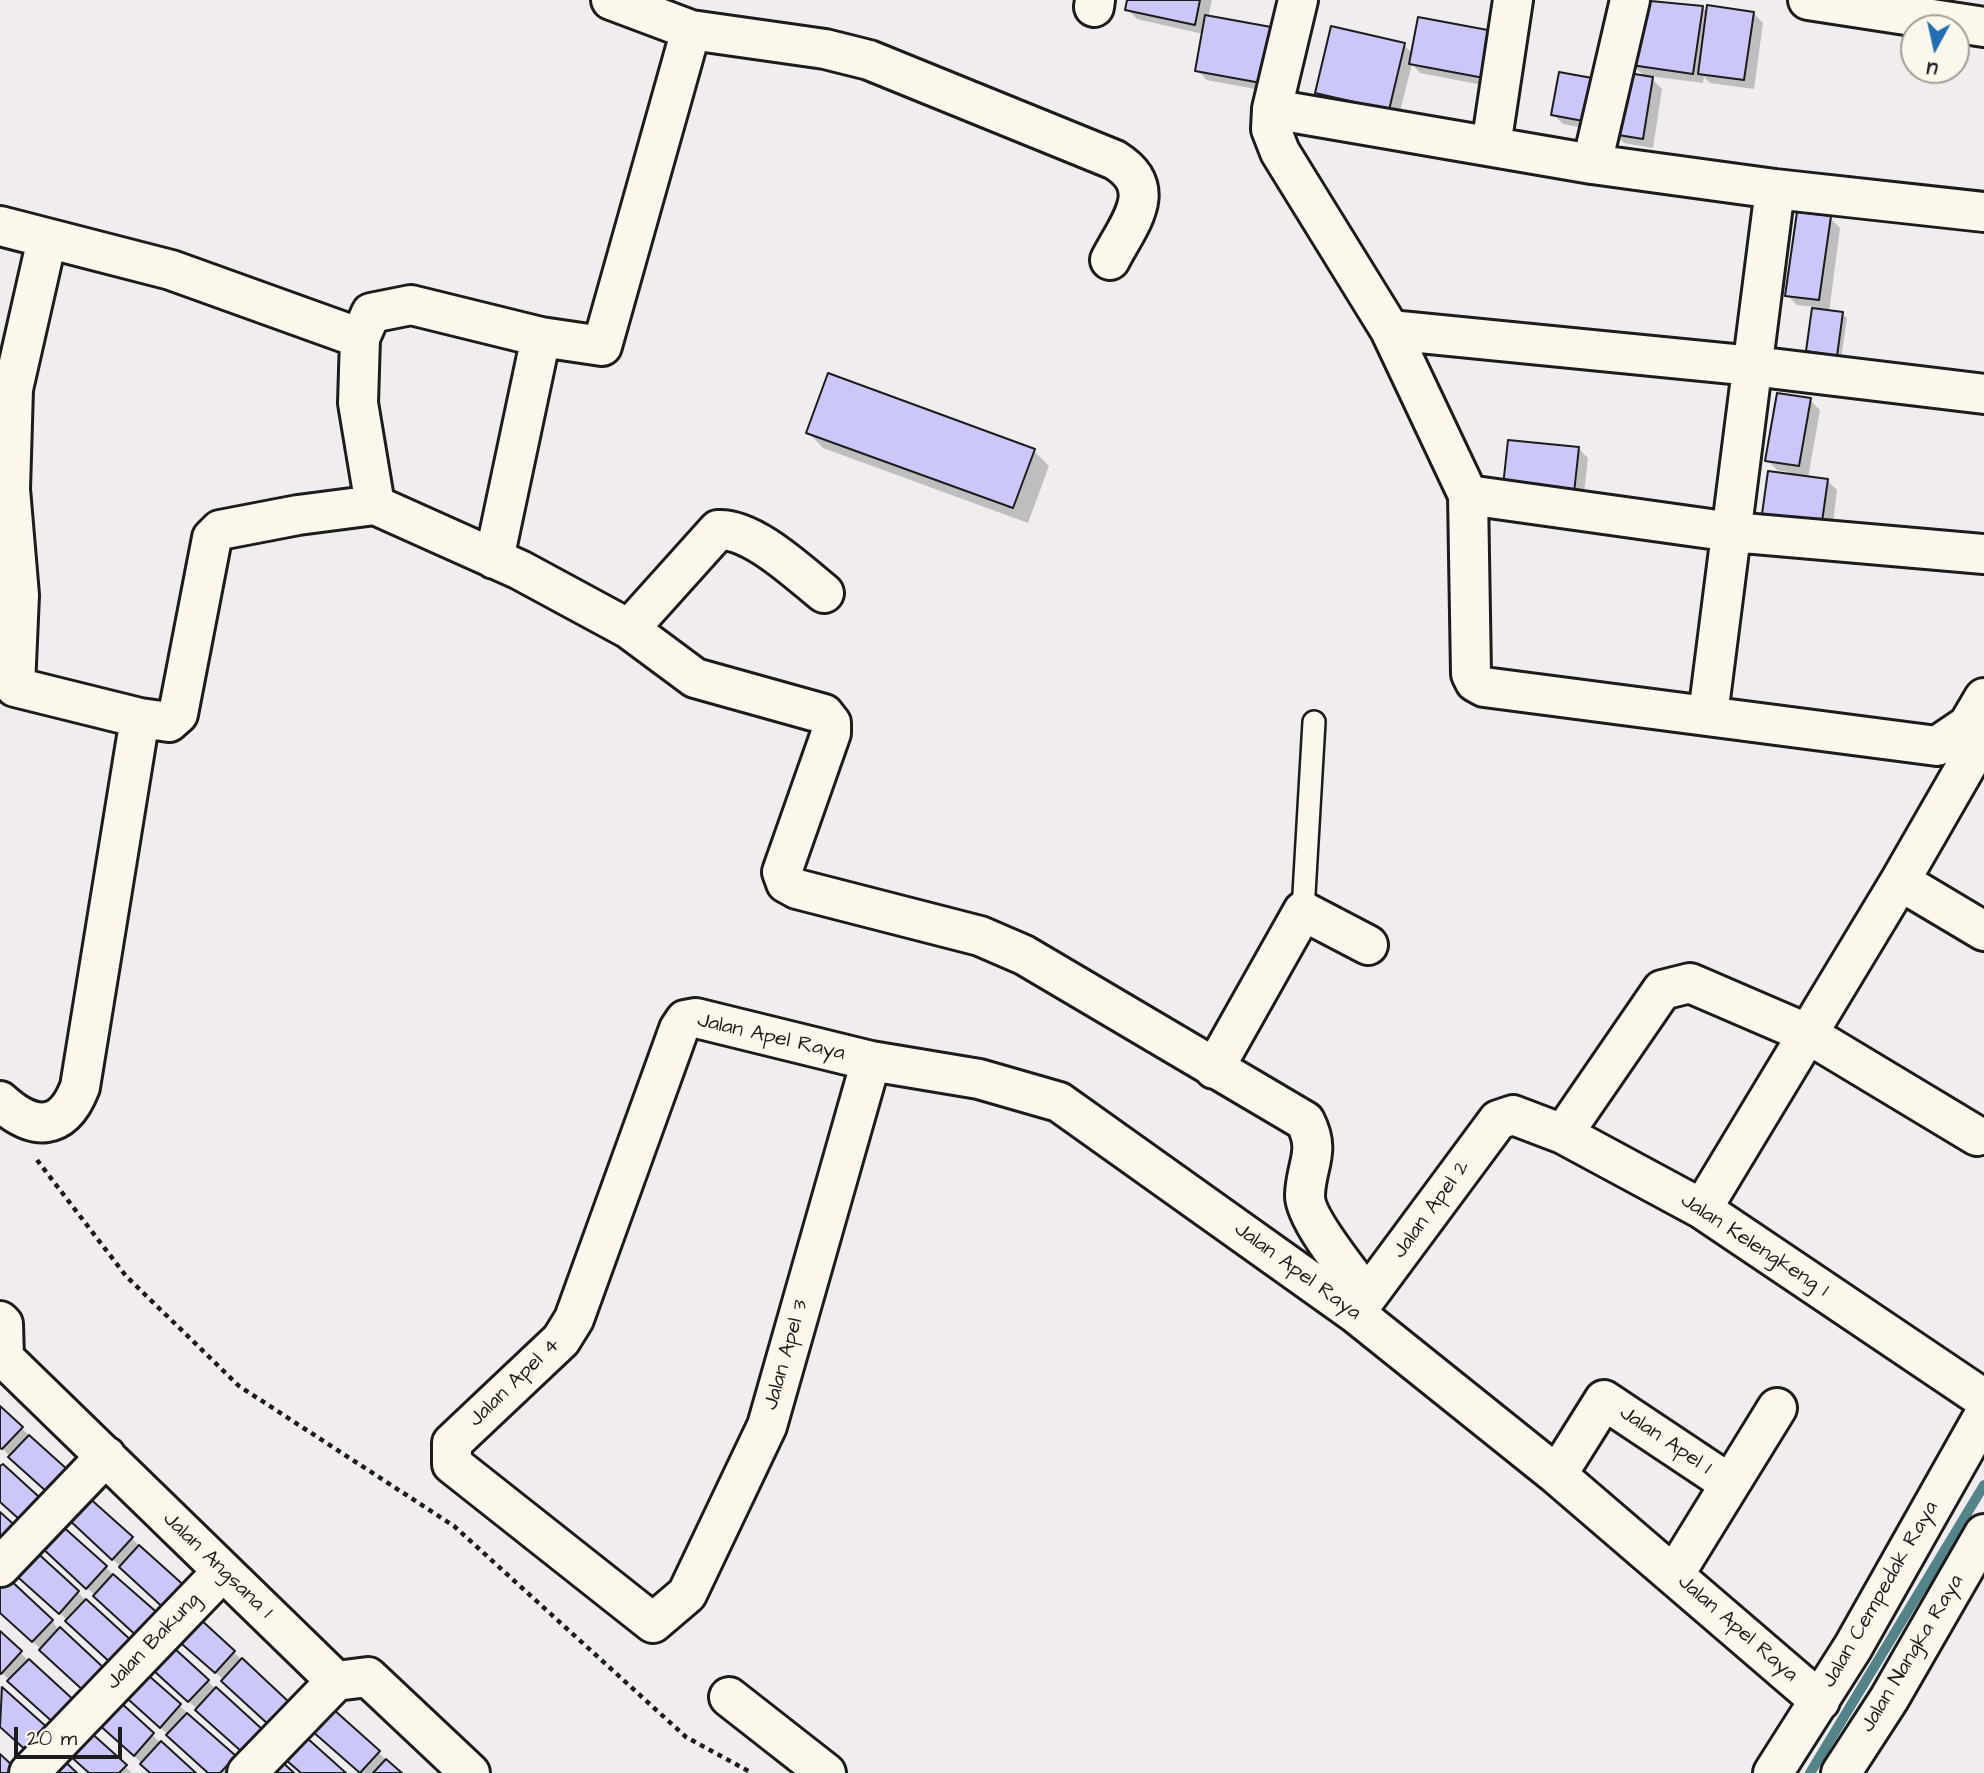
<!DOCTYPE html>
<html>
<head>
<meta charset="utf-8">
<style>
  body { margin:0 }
  #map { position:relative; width:1984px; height:1773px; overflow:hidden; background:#f1edef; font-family:"Architects Daughter",sans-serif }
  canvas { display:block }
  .north { position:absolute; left:1900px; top:14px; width:70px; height:70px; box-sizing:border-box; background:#fbf7ec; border:2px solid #a29f99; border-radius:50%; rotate:188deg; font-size:19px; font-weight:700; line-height:28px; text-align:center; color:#1c1c1c }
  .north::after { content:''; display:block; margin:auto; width:24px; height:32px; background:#1f6fb2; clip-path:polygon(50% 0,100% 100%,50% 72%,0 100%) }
  .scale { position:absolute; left:14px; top:1727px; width:108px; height:32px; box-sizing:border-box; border:4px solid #1c1c1c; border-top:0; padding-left:9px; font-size:21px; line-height:24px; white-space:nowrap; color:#1c1c1c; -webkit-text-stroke:5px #fbf7ec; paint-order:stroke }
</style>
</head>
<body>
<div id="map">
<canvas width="1984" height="1773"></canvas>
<div class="north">U</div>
<div class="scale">20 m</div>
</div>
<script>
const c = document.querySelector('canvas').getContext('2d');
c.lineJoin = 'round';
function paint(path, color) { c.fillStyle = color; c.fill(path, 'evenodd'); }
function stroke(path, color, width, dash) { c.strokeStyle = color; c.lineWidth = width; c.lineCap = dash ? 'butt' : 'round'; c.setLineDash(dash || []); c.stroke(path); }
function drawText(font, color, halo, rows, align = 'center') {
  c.font = font + ' "Architects Daughter",sans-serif'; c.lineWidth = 5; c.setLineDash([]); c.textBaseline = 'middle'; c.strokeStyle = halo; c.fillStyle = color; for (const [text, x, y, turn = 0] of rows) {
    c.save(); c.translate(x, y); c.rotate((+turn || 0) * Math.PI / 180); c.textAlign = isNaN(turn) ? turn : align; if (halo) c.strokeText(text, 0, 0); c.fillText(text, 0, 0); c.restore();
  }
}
const shadow = new Path2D(`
  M1129 0H1212L1208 18 1270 29 1280 39 1271 92 1207 80 1197 70 1203 34 1137 19 1127 9Z
  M1642 0 1702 7 1708 13H1753L1763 23 1754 89 1710 83 1704 77 1703 83 1649 76 1662 89 1653 148 1624 143 1614 133 1646 78 1633 65Z
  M1419 19 1493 87 1420 73 1412 64 1398 119 1327 103 1317 93 1404 45 1412 53Z
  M1602 82 1604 132 1563 124 1553 114Z
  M1830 218 1840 228 1829 312 1842 314 1847 318 1841 359 1812 355 1808 350 1814 307 1797 305 1787 295Z
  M1810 400 1820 410 1808 478 1827 480 1837 490 1832 531 1774 524 1764 514 1788 472 1777 470 1767 460Z
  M808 432 1034 451 1049 466 1028 523 823 448Z
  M1578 448 1588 458 1583 502 1515 496Z
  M0 1408 32 1438 11 1457 0 1446Z
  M86 1497 142 1548 188 1610 244 1662 224 1680 180 1641 96 1596 52 1556 60 1526 160 1617 179 1621 78 1527Z
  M32 1551 88 1602 68 1621 24 1581Z
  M0 1587 52 1621 106 1692 193 1773H152L99 1723V1703L0 1611Z
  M0 1633 30 1662 77 1723 132 1773H91L69 1736 0 1671Z
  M154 1669 208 1681 218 1692 198 1710Z
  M0 1686 5 1691 40 1761 0 1725Z
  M131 1701 179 1705 244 1768 239 1773H210Z
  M324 1741 378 1752 399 1773H360Z`);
const stream = new Path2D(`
  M1810 1773 1984 1485`);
const building = new Path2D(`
  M1127 0H1200L1195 25 1125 10Z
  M1640 0 1703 6 1693 74 1631 65Z
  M1707 5 1754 12 1744 80 1698 74Z
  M1205 15 1271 27 1261 83 1195 71Z
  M1418 17 1493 31 1484 78 1409 64Z
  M1331 26 1405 43 1389 110 1315 93Z
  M1559 72 1603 80 1594 123 1551 115Z
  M1622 72 1653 77 1643 139 1612 134Z
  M1797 212 1831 216 1819 300 1785 296Z
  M1812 308 1843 312 1837 356 1806 351Z
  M828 373 1035 449 1013 508 806 433Z
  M1777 393 1811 398 1799 466 1765 461Z
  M1508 440 1579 447 1574 493 1503 486Z
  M1768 471 1828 479 1822 522 1762 514Z
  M0 1406 23 1427 2 1449 0 1448Z
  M29 1435 78 1479 57 1501 8 1457Z
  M3 1464 50 1507 29 1528 0 1502V1466Z
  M86 1495 133 1537 112 1560 66 1517Z
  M0 1512 22 1532 0 1553Z
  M60 1524 107 1566 86 1589 40 1546Z
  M139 1545 188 1589 168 1612 119 1567Z
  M32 1548 79 1591 59 1614 11 1571Z
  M113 1574 161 1616 140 1639 93 1596Z
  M7 1577 53 1620 32 1642 0 1613V1585Z
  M86 1599 134 1643 113 1665 65 1621Z
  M188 1608 235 1651 215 1673 167 1631Z
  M60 1627 106 1670 86 1693 39 1650Z
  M0 1631 22 1651 1 1674 0 1673Z
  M163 1638 209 1680 188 1702 142 1660Z
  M242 1658 290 1703 269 1725 221 1681Z
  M29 1659 77 1703 56 1725 7 1681Z
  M140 1668 181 1704 160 1728 119 1691Z
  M2 1687 50 1730 29 1753 0 1727Z
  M216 1687 263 1730 242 1752 195 1710Z
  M108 1691 154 1733 134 1756 87 1714Z
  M333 1709 380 1751 360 1773 312 1731Z
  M187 1713 236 1756 220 1773H208L166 1735Z
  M79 1722 127 1765 119 1773H89L58 1745Z
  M307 1738 346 1773H301L286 1760Z
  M161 1741 196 1773H150L140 1764Z
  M54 1751 77 1773H34Z
  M0 1754 15 1768 10 1773H0Z
  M277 1757 294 1773H262Z
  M386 1759 402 1773H373Z`);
const path = new Path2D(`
  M37 1160 126 1276 239 1386 454 1526 686 1737 752 1773`);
const service = new Path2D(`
  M1303 911 1314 722`);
const minor = new Path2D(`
  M611 0 691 30 825 49 869 60 1115 160C1161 189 1129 223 1110 260
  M1298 0 1272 109 1271 129 1280 152 1390 330 1468 495 1471 674 1475 682 1484 687 1937 746 1968 725 1984 698
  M1808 0 1984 27
  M1094 7 1095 0
  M1272 109 1592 164 1775 189 1984 212
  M1491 146 1513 0
  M1592 164 1630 0
  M0 226 171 270 360 338 358 403 375 505
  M47 239 13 389 10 489 19 595 15 687 140 718
  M1390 330 1753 366 1984 394
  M541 337 602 346 691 30
  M360 338 371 313 411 305 541 337 494 559
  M1468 495 1732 532 1984 554
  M629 629 718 530C752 528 798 572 824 593
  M1708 715 1775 189
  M1900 881 1984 931
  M871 1061 767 1426 687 1594 653 1623 452 1464V1443L561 1340 574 1319 679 1029 685 1020 696 1018 871 1061 979 1079 1059 1102 1355 1313 1557 1475 1820 1701
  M1214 1069 1303 911 1368 945
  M0 1101C34 1132 63 1131 80 1087L140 718 169 722 178 714 212 538 220 530 298 515 375 505 520 570 629 629 695 678 824 714 831 723V733L782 872 786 883 797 889 980 936 1024 955 1305 1121C1321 1152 1306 1164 1305 1195 1304 1218 1352 1276 1367 1296
  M1563 1134 1662 990 1690 983 1806 1033 1977 1136
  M1702 1209 1900 881 1984 735
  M1355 1313 1498 1120 1513 1115 1563 1134 1702 1209 1984 1399
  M0 1321 3 1324 4 1358 336 1681 368 1677 470 1773
  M1557 1475 1604 1400 1730 1484
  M0 1567 106 1456
  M1674 1575 1777 1408
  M729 1697 826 1773
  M29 1773 222 1572
  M247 1773 336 1681
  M1773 1773 1853 1647 1984 1415
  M1841 1773 1889 1699 1984 1534`);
const streetNames = [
  ["Jalan Apel Raya",771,1038,13],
  ["Jalan Apel 2",1432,1210,-54],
  ["Jalan Kelengkeng 1",1754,1246,33],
  ["Jalan Apel Raya",1297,1272,36],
  ["Jalan Apel 3",787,1355,-74],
  ["Jalan Apel 4",515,1383,-44],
  ["Jalan Apel 1",1665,1441,34],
  ["Jalan Angsana 1",217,1566,44],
  ["Jalan Cempedak Raya",1881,1595,-60],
  ["Jalan Apel Raya",1737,1629,41],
  ["Jalan Bakung",154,1642,-46],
  ["Jalan Nangka Raya",1913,1654,-59]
];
paint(shadow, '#0003');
stroke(stream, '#54848a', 10);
paint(building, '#cbc7f9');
stroke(building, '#1c1c1c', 2);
stroke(service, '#1c1c1c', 26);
stroke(minor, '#1c1c1c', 44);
stroke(path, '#1c1c1c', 4.5, [5, 5]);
stroke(service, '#fbf7ec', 21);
stroke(minor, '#fbf7ec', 38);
drawText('21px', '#1c1c1c', '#fbf7ec', streetNames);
</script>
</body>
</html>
